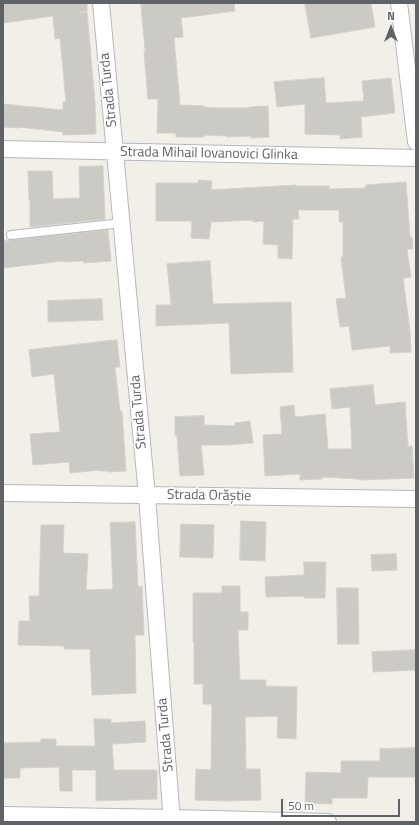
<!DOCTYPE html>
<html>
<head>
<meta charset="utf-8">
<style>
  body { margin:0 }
  #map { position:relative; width:419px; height:825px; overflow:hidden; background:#f1efe8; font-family:"Titillium Web",sans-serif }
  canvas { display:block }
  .frame { position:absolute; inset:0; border:4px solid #5f6368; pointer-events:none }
  .north { position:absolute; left:371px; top:8px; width:40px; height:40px; -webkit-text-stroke:3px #fff; paint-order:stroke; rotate:0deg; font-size:11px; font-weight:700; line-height:16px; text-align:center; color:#5f6368 }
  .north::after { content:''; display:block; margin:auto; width:14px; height:18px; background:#5f6368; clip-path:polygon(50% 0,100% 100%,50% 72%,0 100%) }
  .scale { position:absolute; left:281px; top:799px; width:119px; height:18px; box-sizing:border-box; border:2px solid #5f6368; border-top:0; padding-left:5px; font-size:12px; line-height:14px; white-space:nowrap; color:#5f6368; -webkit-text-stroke:3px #fff; paint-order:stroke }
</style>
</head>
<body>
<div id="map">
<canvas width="419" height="825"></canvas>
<div class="frame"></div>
<div class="north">N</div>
<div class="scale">50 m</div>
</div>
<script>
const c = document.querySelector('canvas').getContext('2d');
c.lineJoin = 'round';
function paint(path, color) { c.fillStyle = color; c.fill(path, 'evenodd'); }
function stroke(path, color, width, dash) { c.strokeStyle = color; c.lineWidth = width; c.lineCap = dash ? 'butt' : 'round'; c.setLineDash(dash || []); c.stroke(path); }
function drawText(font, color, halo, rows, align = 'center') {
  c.font = font + ' "Titillium Web",sans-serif'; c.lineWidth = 3.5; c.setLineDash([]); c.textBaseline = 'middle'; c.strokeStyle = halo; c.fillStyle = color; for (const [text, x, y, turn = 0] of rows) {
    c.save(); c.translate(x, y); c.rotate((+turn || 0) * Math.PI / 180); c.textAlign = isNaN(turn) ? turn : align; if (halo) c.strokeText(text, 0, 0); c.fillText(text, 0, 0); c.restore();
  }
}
const building = new Path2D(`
  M3 3H87V11L79 12V13L87 12 95 102 96 134 63 135V132L19 127V128L3 127V104L63 110V102H66L60 38 55 39 53 16 3 23Z
  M141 3H234L235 11 181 18 183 37 174 38 180 105 204 106V107L219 108H249V107L268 106 269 137 251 138V136L227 137V136L204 135V137H176V133H157L158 99H148L144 52H145Z
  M305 3H371L375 27 311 38Z
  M324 78 326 103 364 101 362 81 391 78 395 113 361 117 362 137 340 139V135L305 134V104L277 107 274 82Z
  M103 166 105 219 30 227V200H29L28 171H52L53 199 80 198 79 167Z
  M199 180 212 181 211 190 296 185V186H329V189L366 188V185L406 182 410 237H412L413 249H407L411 277 403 278 410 331 411 352 390 353V346L352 350 349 326 340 327 336 299 346 298 341 257H343V222H339V210H298L299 219H293L292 259 278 258V245L263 244 264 221 253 222V220L211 222 209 239 191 238 192 221H156V183H198Z
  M108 230 111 261 84 263 83 261 64 262 63 261 3 268V241Z
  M210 261 213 304 291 302 293 372 231 374 229 323 156 326V305H171L167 264Z
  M102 299 103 320 48 322V301Z
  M117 340 120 367H115L120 411H122L126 471 108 472V471H100V470L70 473 69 462 33 465 30 434 60 432 54 374 32 377 29 350Z
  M373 385 375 405 405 402 408 447 412 446 414 478 359 480V479L322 477V479L300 480V474L265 476 263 435 282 434 280 407 294 405 295 417 325 414 328 449H352L350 407 332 409 330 389Z
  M204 416V425L235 426V423L250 421 253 443 228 445H201L204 475 180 476 177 436H175V417Z
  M241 521 266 522 265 561 240 560Z
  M135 522 138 587 142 586 144 635H135L136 693 92 695 90 649H64V646L18 645 19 621H30L29 596H39L41 525H64L63 553 88 554 86 590 113 589 110 523Z
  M181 524 214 525 213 558 180 557Z
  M396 554 397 570 372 571 371 555Z
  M304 562H326L325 598H304V596L266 597 265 577 304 575Z
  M222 586H240V612H248V630H238L240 680H266V686L297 687 296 739 277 738 278 716 245 717 246 769H260L261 800 227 801 195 800 196 769 211 770 212 704H203V684H194V642H193V593H222Z
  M337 588H358L359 644H338Z
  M416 650V670L373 672 372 652Z
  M94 719H111V723L145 721 146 742 112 744 114 770H157V799L96 801V770H72V791H60L59 767 20 768V778H3V743L41 742V739H56V746H95Z
  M416 748V777H368L367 798H332V804L305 803 306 772 341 773V761H380V749Z`);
const lane = new Path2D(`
  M11 235 122 223`);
const street = new Path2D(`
  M101 3 147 496 172 822
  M399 3 416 142
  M3 149 416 158
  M3 493 416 499
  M3 815 173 818 328 822`);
const streetNames = [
  ["Strada Turda",109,90,-96],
  ["Strada Mihail Iovanovici Glinka",209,154,1],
  ["Strada Turda",139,412,-95],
  ["Strada Orăștie",209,496,1],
  ["Strada Turda",166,735,-95]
];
paint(building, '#cccac5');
stroke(building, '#d6d1c6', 1);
stroke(lane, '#b5b8bc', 10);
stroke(street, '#b5b8bc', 18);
stroke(lane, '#fff', 8);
stroke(street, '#fff', 16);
drawText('14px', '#5f6368', '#fff', streetNames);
</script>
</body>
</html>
